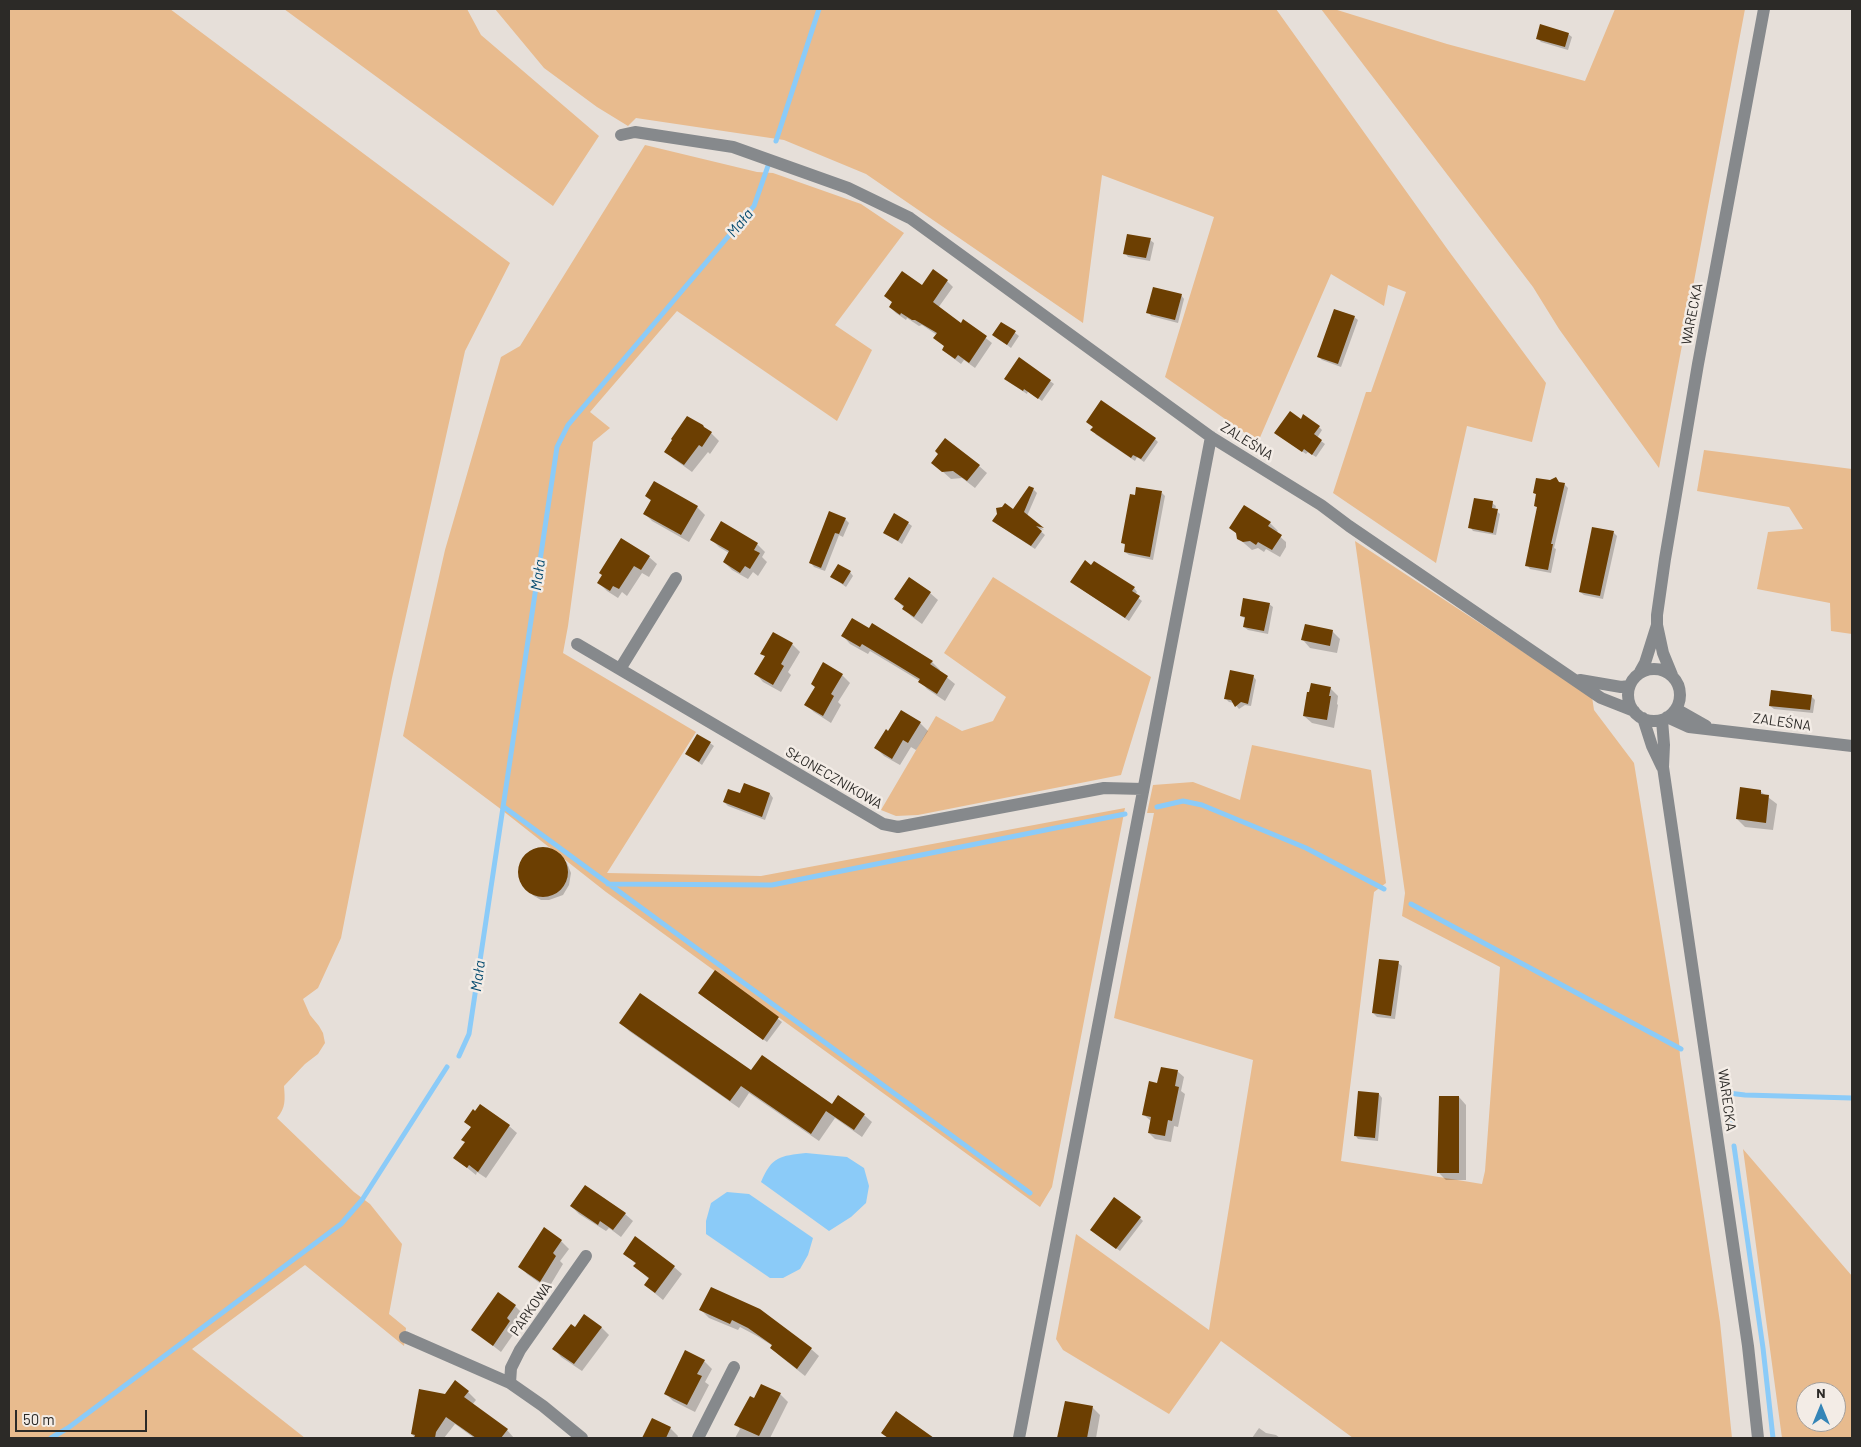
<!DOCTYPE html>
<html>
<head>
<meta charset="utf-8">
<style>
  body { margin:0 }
  #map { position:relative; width:1861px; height:1447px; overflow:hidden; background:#e6dfd9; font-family:Barlow,sans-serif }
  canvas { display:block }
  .frame { position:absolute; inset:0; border:10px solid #2c2a27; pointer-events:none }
  .north { position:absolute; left:1796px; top:1382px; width:50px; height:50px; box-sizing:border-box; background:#f3ece6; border:1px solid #a39e9a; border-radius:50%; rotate:0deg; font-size:14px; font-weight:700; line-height:20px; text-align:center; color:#2c2a27 }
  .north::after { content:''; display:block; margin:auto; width:18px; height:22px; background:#3585b7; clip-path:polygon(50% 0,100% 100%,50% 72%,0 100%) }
  .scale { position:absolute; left:15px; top:1410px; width:132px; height:22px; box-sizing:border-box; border:2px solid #2c2a27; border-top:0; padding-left:6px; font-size:15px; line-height:18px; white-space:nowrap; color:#2c2a27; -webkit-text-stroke:4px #f3ece6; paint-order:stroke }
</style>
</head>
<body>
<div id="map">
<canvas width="1861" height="1447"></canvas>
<div class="frame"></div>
<div class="north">N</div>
<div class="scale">50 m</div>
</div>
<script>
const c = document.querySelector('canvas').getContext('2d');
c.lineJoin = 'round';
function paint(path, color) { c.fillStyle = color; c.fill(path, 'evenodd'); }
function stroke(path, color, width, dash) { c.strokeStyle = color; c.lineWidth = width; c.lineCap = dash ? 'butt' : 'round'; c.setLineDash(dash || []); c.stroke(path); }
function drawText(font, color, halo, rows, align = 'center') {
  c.font = font + ' Barlow,sans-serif'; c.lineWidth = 5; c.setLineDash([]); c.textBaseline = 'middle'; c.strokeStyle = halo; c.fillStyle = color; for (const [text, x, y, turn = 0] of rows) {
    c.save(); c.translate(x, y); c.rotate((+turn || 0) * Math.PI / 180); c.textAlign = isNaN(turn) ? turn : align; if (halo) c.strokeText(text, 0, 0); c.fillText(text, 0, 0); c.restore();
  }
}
const green = new Path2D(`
  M9 9H170L510 263 465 351 392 678 341 938 318 988 303 999 310 1015 319 1026 323 1033 325 1043 318 1054 305 1064 284 1086C285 1099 286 1108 277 1118L354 1192 370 1204 402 1244 389 1314 406 1328 404 1346 305 1265 192 1349 305 1438H9Z
  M284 9H467L481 35 599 136 553 206Z
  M495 9H1276L1448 250 1546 383 1532 442 1467 426 1436 563 1333 493 1366 392H1371L1406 292 1388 285 1384 306 1331 274 1258 442 1165 377 1214 217 1102 175 1083 323 866 174 784 140 636 118 628 126 597 107 544 68Z
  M1321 9H1334L1447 44 1585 81 1615 9H1745L1659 468 1559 329 1533 287Z
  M645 145 757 172 773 173 861 204 904 233 835 325 872 350 837 421 677 311 590 412 610 428 593 442 568 626 563 653 696 732 607 873 761 876 1125 808 1052 1187 1040 1207 606 892 498 807 403 736 445 550 501 357 520 346Z
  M1704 450 1852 469V634L1831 631 1830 603 1757 589 1768 532 1803 529 1789 507 1697 491Z
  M1355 541 1592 697 1594 710 1634 763 1679 1041 1680 1057 1720 1322 1732 1438H1353L1221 1341 1169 1414 1063 1350 1056 1339 1076 1234 1209 1330 1253 1060 1114 1018 1154 813H1147L1153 785 1193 782 1240 800 1252 745 1371 770 1386 883 1374 892 1341 1161 1482 1184 1485 1171 1500 967 1402 916 1405 893Z
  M993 577 1151 677 1121 775 918 815 896 816 881 810 936 716 962 731 993 721 1006 697 944 653Z
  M1743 1149 1852 1276V1438H1782ZM1806 1392H1836V1422H1806Z`);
const water = new Path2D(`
  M806 1153 847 1157 864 1168 869 1186 866 1203 851 1217 829 1231 761 1182C772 1156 780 1156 806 1153Z
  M727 1192 749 1194 813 1238 808 1255 800 1269 783 1278H770L706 1234V1221L711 1203Z`);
const shadow = new Path2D(`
  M1568 34 1572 37 1568 50 1541 42 1537 38Z
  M1150 240 1154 243 1150 261 1128 257 1125 253Z
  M947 281 953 287 938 308 961 325 964 321 992 343 975 368 964 360 961 364 949 355 943 350 945 347 935 338 937 335 922 325 919 326 907 318 906 320 896 313 890 307 893 303 886 296Z
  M1181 295 1184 299 1178 323 1151 316 1148 312Z
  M1354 317 1358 320 1341 367 1322 360 1319 357Z
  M1002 323 1019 336 1011 348 994 335Z
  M1050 381 1054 384 1042 401 1028 391 1027 394 1009 382Z
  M1301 420 1319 427 1322 430 1317 438 1325 444 1316 457 1308 452 1306 454 1280 436Z
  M711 433 719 441 710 454 708 452 692 472 674 459 666 452 674 440Z
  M1095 434 1155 439 1158 442 1144 462 1137 457 1135 461Z
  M933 463 979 466 987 473 975 488 962 478 951 479Z
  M1555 478 1560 484H1564L1568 488 1554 548 1556 549 1551 573 1530 569 1527 565 1538 508 1535 506 1537 495 1534 493Z
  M1033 489 1037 493 1027 516 1044 530 1037 528 1045 535 1035 549 997 524 1003 508 1013 510Z
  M1162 493 1165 496 1153 560 1129 555 1125 552 1126 546 1122 542Z
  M646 496 697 507 705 515 689 542 652 521 644 513 651 501Z
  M1492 503 1496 506 1495 510 1500 514 1496 535 1473 531 1470 527Z
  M845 519 849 523 843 537 839 535 825 571 814 567 811 563Z
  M908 523 912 526 902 544 884 533Z
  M1270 523 1278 531 1276 533 1286 542V547L1280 557 1266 549 1264 552 1258 548 1252 550 1238 538V535L1231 528Z
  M1593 528 1614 533 1617 536 1603 599 1584 595 1580 592Z
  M711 539 757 544 765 552 762 557 767 562 758 576 753 572 748 579 732 570 724 562 729 553 719 547Z
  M649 557 657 564 649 577 642 573 627 596 622 592 618 598 607 591 599 583Z
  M850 572 853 576 846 587 832 577Z
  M1071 582 1134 588 1137 592 1135 595 1142 601 1129 621Z
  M930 593 938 600 922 624 911 616 896 599Z
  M1269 604 1273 607 1268 634 1248 630 1244 627 1246 619 1241 616Z
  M1332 631 1340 639 1337 653 1310 648 1303 640Z
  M843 636 932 662 940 670 939 671 955 684 945 701 927 689 920 681 870 651 868 654 850 644Z
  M792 644 800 652 788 672 791 675 781 692 763 682 756 674 766 657 762 654Z
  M842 675 850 683 838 702 841 705 831 723 814 712 806 705 816 688Z
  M1253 676 1256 680 1251 706 1245 705 1239 709 1234 703 1229 702 1226 699Z
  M1330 688 1338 696 1337 704 1338 705 1334 728 1312 723 1304 716 1310 693Z
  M1811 696 1815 700 1813 713 1774 709 1770 706Z
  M920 723 928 731 916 750 911 747 900 765 884 756 876 748 889 732Z
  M710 743 714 746 702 765 687 754Z
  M744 785 770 794 773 798 765 820 728 806 724 802 741 795Z
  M1760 791 1777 804 1773 830 1745 827 1737 819Z
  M537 848H546L557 852 567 863 571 873 569 885 563 895 549 900H541L534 896 523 886 519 876V868L523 858 530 851Z
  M1398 963 1402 966 1395 1019 1377 1017 1373 1013Z
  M716 971 782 1022 767 1042 703 996Z
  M621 1023 752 1072 832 1105 864 1115 872 1122 862 1137 835 1118 819 1141 749 1093 739 1108 629 1031Z
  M1177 1071 1184 1077 1181 1091 1185 1094 1178 1127 1174 1126 1171 1142 1155 1139 1149 1133 1151 1121 1144 1115 1158 1084Z
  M1379 1094 1382 1098 1378 1141 1358 1139 1355 1135Z
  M1459 1097 1466 1105V1180H1446L1439 1173Z
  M509 1126 517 1133 486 1178 477 1172 476 1175 455 1158Z
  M571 1206 625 1214 633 1221 621 1237 609 1228 606 1231 579 1214Z
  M1140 1218 1143 1221 1120 1251 1095 1233Z
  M561 1241 569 1249 560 1261 563 1264 548 1289 527 1274 520 1266Z
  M624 1253 674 1267 682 1274 663 1300 645 1285 649 1279 635 1266 636 1264Z
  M712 1288 811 1349 819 1356 805 1376 780 1356 772 1348 773 1346 757 1336 740 1327 738 1330 709 1318 701 1310Z
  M515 1306 523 1314 514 1326 517 1329 501 1352 473 1330Z
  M601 1327 609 1335 582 1371 561 1357 554 1349Z
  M704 1361 712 1369 705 1382 709 1385 695 1412 673 1401 665 1393Z
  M468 1392 476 1400 472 1405 507 1430 514 1438H474L455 1424 444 1438H415L412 1434 446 1395Z
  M780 1394 788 1402 770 1438H735L740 1429 736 1424 755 1400Z
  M1066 1403 1093 1408 1100 1415 1096 1438H1058Z
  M652 1419 670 1428 678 1436 677 1438H643Z
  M1259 1428 1266 1433 1276 1435 1280 1438H1252Z`);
const stream = new Path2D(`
  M776 141 819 9
  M504 807 1030 1193
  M1157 807 1183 801 1202 805 1306 848 1384 889
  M608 884 772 885 1125 814
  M1411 904 1681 1049
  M459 1056 469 1034 557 447 568 425 754 206 769 163
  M1731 1123 1728 1093 1745 1095 1852 1098
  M1734 1146 1763 1348 1773 1438
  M51 1438 68 1428 341 1224 362 1200 447 1067`);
const building = new Path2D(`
  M1540 24 1569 33 1565 47 1536 39Z
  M1127 234 1151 238 1146 258 1123 254Z
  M933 269 948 280 933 302 961 323 963 319 987 336 969 363 958 355 955 359 942 350 944 346 933 338 937 333 915 320H912L901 313 900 315 889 307 892 302 884 296 902 271 922 285Z
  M1153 287 1182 294 1175 320 1146 313Z
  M1334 309 1355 316 1338 364 1317 357Z
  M1001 322 1016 331 1007 345 992 335Z
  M1019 357 1051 380 1038 399 1024 389 1023 391 1004 379Z
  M1101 400 1156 438 1141 459 1133 455 1131 458 1090 430 1093 427 1086 422Z
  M1290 411 1301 419 1303 414 1320 426 1314 434 1322 440 1312 455 1304 449 1302 452 1274 433Z
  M687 416 703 425 704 427 712 432 702 447 699 445 684 465 664 452 672 440 671 439Z
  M945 438 980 465 967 481 953 471 942 472 931 463 938 454 935 451Z
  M1556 477 1559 482 1565 483 1551 544H1553L1548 570 1525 566 1537 507 1534 506 1536 494 1533 493 1536 478 1550 480Z
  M654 481 698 506 681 535 643 514 651 500 645 496Z
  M1029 486 1034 488 1024 512 1044 528 1036 526 1042 531 1031 546 992 521 997 514 996 508 1002 507 1005 503 1013 509Z
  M1136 487 1162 491 1150 557 1124 552 1125 544 1121 543 1130 494 1135 495Z
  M1474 498 1493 501 1492 508 1498 509 1493 533 1468 528Z
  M1244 505 1271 522 1268 526 1282 535 1272 550 1258 542 1256 545 1250 541 1243 542 1237 539 1236 533 1229 528Z
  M829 511 846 518 839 534 835 533 821 568 809 563Z
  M894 513 909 522 898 541 883 533Z
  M721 521 758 543 754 550 760 553 750 569 745 566 740 573 723 562 729 551 710 540Z
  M1592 527 1614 531 1600 596 1579 592Z
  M621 538 650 556 641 570 634 566 619 589 613 586 610 591 597 583 602 575 599 573Z
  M1085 560 1091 565 1094 561 1135 587 1132 591 1140 596 1125 618 1070 582Z
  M838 564 851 571 843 584 830 577Z
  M909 577 931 592 914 617 902 609 904 606 894 599Z
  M1243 598 1270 603 1264 631 1243 627 1245 617 1240 616Z
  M852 618 869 628 872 623 933 661 930 664 948 676 937 694 918 682 920 679 892 662 862 644 860 647 841 636Z
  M1305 624 1333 630 1330 646 1301 640Z
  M773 632 793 643 781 664 784 666 773 685 754 674 765 656 760 654Z
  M823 662 843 674 831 694 834 696 823 716 804 705 815 687 811 684Z
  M1230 670 1254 675 1248 704 1241 702 1235 707 1231 700 1224 699Z
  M1311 683 1331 687 1329 696H1331L1327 720 1303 716 1307 692H1309Z
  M1771 690 1812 695 1810 710 1769 706Z
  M901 710 921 722 908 743 903 740 892 759 874 748 886 729 888 731Z
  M697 734 711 742 699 762 685 754Z
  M744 783 770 793 762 817 723 802 728 789 740 793Z
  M1740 787 1761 790V794L1769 795 1766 823 1736 819Z
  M518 872a25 25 0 1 1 50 0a25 25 0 1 1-50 0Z
  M1379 959 1399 961 1391 1016 1372 1013Z
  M715 970 779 1017 763 1040 698 993Z
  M640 993 751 1070 762 1055 832 1104 838 1095 865 1114 854 1130 826 1111 811 1134 741 1086 730 1101 619 1023Z
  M1161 1067 1178 1070 1175 1086 1179 1087 1172 1121 1168 1120 1165 1136 1148 1133 1151 1117 1142 1115 1149 1081 1157 1083Z
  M1358 1091 1379 1093 1375 1138 1354 1136Z
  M1439 1096H1459V1173H1437Z
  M480 1104 510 1125 478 1172 469 1165 467 1168 453 1158 465 1142 461 1140 471 1127 464 1122 473 1109 475 1111Z
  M585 1185 626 1213 613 1230 600 1221 598 1225 570 1206Z
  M1114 1197 1141 1217 1116 1249 1090 1230Z
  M544 1227 562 1240 553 1253 556 1256 540 1282 518 1267Z
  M635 1236 675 1266 655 1293 644 1285 649 1278 633 1266 636 1263 623 1254Z
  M711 1287 760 1309 812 1348 797 1369 770 1348 772 1345 748 1328 732 1320 730 1324 699 1310Z
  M498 1292 516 1305 507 1318 510 1321 493 1346 471 1330Z
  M584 1314 602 1327 574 1364 552 1349 571 1324 575 1327Z
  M685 1350 705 1360 697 1374 702 1376 687 1405 664 1394Z
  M455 1380 469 1391 464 1397 508 1429 501 1438H476L446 1417 436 1432 435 1438H414L415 1435 411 1434 419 1389 445 1394Z
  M761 1384 781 1393 759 1436 734 1425 750 1396 754 1398Z
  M1065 1401 1093 1406 1087 1438H1057Z
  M896 1411 934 1438H888L881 1433Z
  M652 1418 671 1427 666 1438H642Z`);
const minor = new Path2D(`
  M621 135 635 132 733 147 848 188 910 218 1211 437 1321 505 1349 526 1601 698 1634 711
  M577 644 883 824 898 827 1104 788 1143 789
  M620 669 676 578
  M1628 695a26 26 0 1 1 52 0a26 26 0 1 1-52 0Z
  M1640 672 1645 663 1657 625
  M1672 675 1663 653 1657 625V615L1665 559 1698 364 1764 9
  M1580 680 1621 687 1629 686
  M1676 709 1706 726
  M1667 717 1689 727 1852 746
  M1643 718 1652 746 1662 767
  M1662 720 1664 745 1663 767 1748 1346 1758 1438
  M405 1337 510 1383 543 1406 582 1438
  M510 1383 511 1368 520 1350 586 1256
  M698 1438 734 1367
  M1019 1438 1211 437`);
const streetNames = [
  ["WARECKA",1692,314,-79],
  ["ZALEŚNA",1247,441,32],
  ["ZALEŚNA",1782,722,8],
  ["SŁONECZNIKOWA",834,778,30],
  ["WARECKA",1727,1100,82],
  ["PARKOWA",531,1309,-55]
];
const waterNames = [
  ["Mała",740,223,-50],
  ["Mała",538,575,-82],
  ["Mała",478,976,-82]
];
paint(green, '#e8bb8e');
paint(water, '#8bcbf8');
paint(shadow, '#0003');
stroke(stream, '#8bcbf8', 5);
paint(building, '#6c3f02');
stroke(minor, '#86898c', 12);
drawText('14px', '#2c2a27', '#f3ece6', streetNames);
drawText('italic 15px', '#064b6f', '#f3ece6', waterNames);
</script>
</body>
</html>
